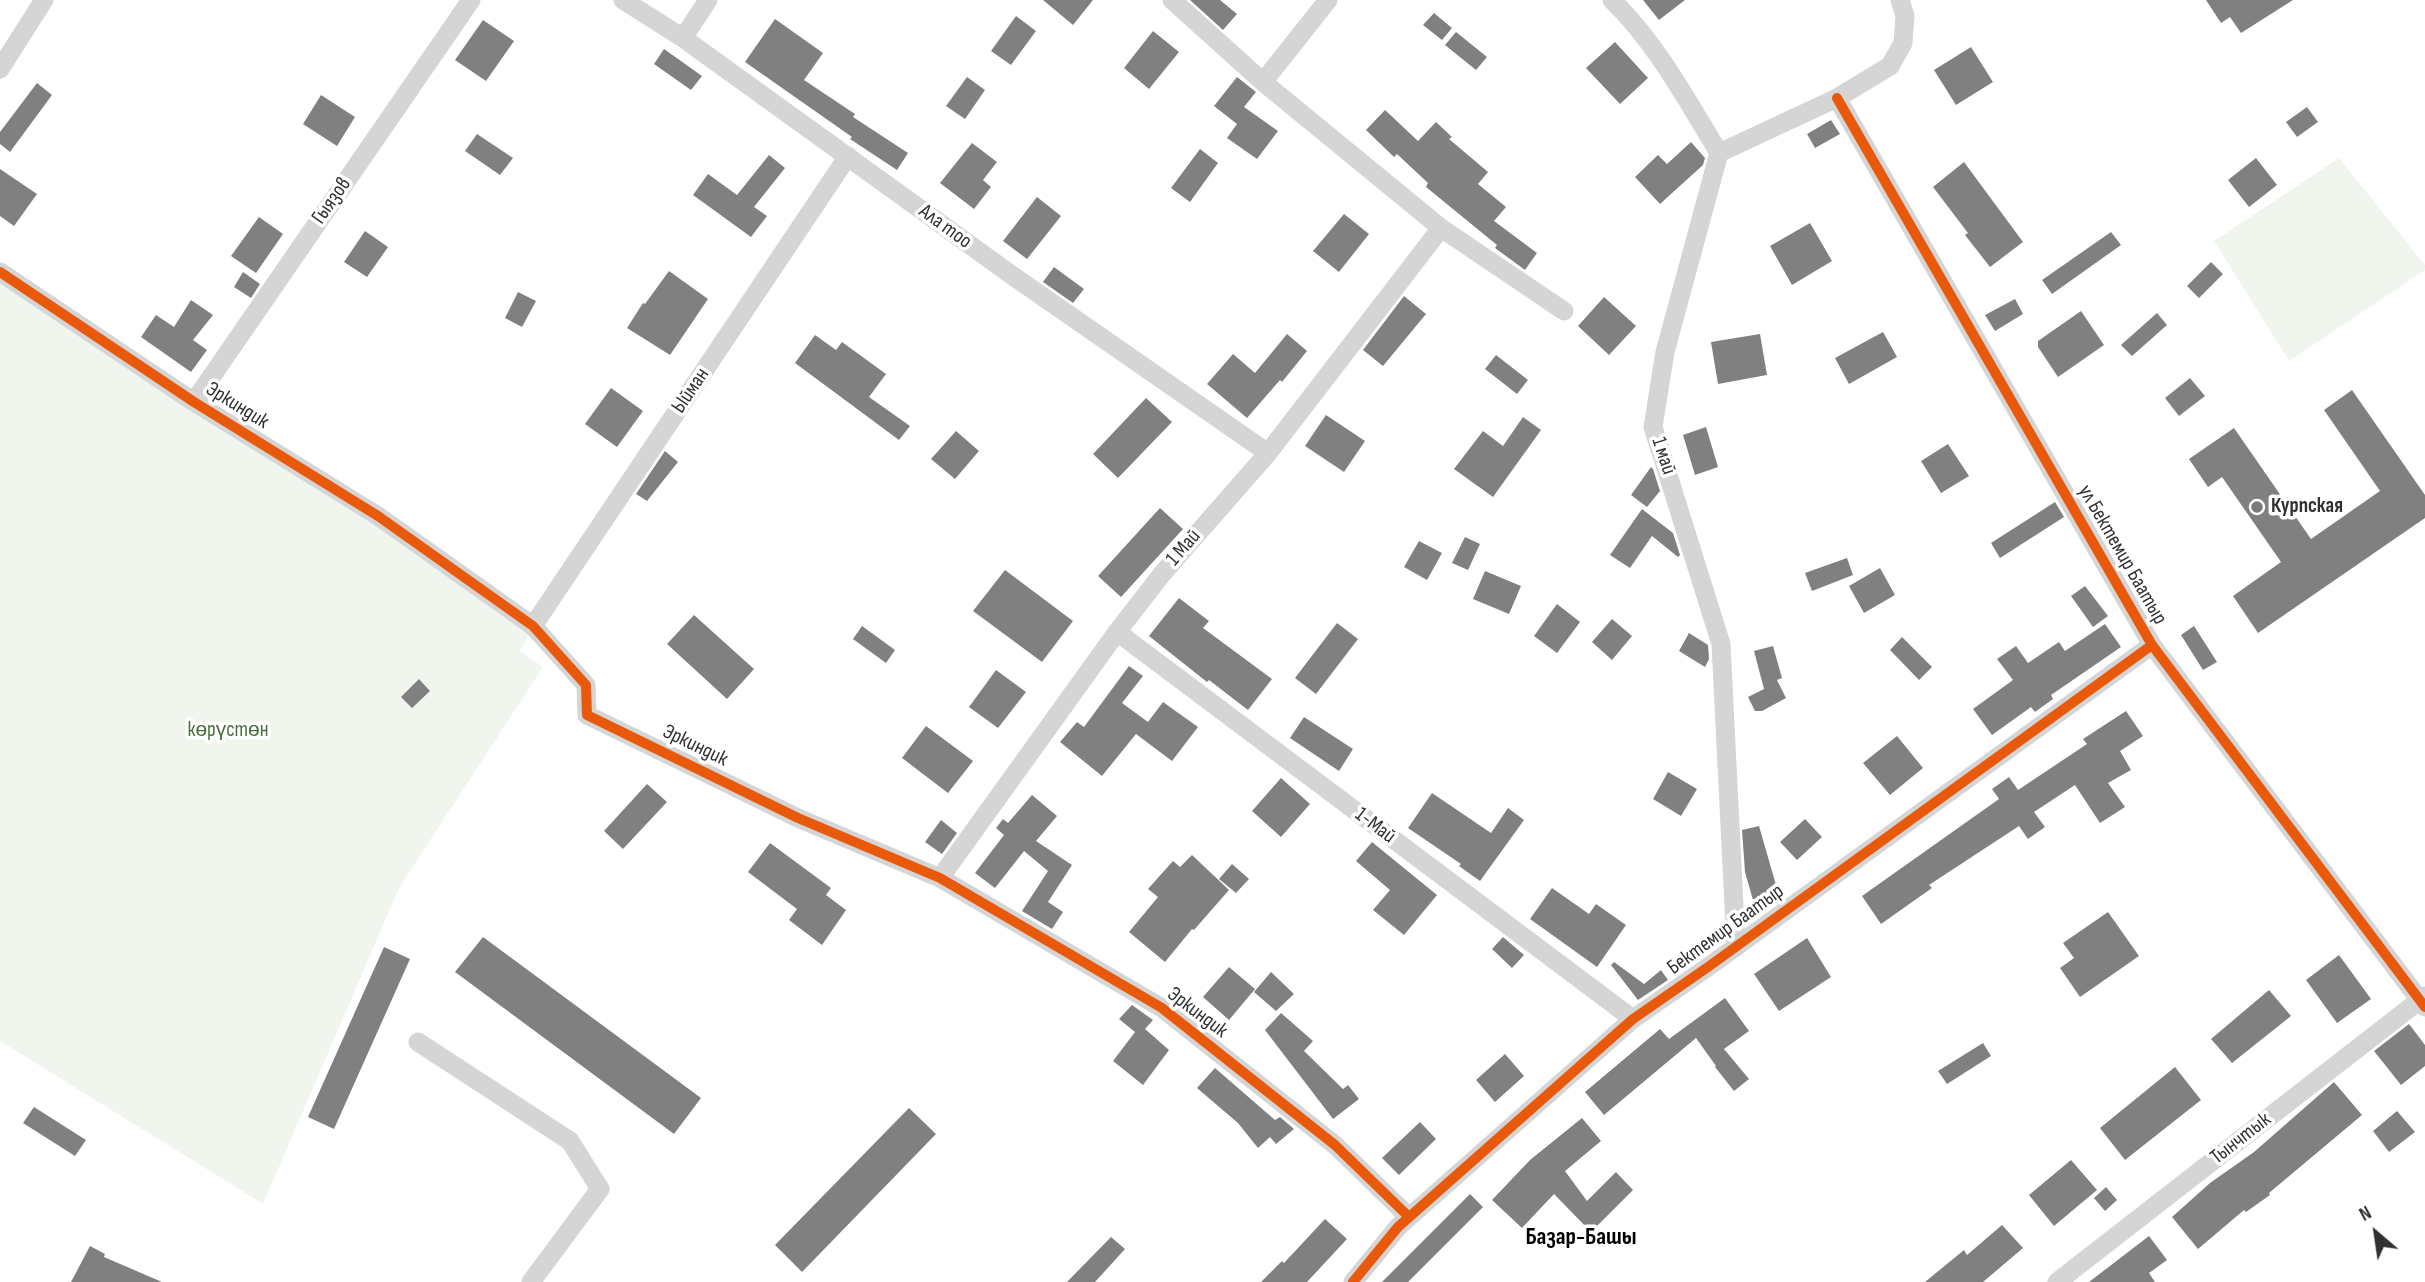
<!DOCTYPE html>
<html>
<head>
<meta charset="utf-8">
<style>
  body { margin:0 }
  #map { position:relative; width:2425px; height:1282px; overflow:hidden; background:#fff; font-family:"Sofia Sans Condensed",sans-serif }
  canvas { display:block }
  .north { position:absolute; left:2341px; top:1198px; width:70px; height:70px; -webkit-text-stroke:5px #fff; paint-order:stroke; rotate:331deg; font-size:19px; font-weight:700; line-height:28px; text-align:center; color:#313131 }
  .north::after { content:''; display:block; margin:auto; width:24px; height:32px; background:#313131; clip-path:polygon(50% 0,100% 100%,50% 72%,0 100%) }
</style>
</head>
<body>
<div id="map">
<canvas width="2425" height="1282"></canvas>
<div class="north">N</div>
</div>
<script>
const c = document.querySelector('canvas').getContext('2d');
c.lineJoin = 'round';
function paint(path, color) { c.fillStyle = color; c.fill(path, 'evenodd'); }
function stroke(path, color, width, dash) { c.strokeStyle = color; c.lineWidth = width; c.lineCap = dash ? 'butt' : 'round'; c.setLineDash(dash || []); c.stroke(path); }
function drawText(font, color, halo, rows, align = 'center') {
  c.font = font + ' "Sofia Sans Condensed",sans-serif'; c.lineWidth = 7; c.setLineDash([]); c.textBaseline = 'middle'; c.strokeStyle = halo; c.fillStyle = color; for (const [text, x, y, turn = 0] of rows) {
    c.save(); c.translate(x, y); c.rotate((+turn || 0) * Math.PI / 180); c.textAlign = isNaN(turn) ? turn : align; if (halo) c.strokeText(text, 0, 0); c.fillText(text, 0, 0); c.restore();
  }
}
const green = new Path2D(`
  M2339 158 2425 265V270L2289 361 2214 241Z
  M0 274 533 626 520 651 543 667 399 888 263 1204 0 1041Z`);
const building = new Path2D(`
  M1043 0H1093L1073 25Z
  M1190 0H1220L1237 14 1223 30Z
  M1643 0H1685L1659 20Z
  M2206 0H2293L2241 33 2230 17 2221 23Z
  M1434 13 1452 28 1442 40 1423 25Z
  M1016 16 1036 31 1011 65 991 51Z
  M775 19 823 53 804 80 855 114 853 117 908 153 897 170 850 139 852 137 745 62Z
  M483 20 514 41 486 81 455 60Z
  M1153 31 1179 52 1149 89 1124 68Z
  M1456 32 1487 57 1476 70 1445 45Z
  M1615 42 1648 78 1620 104 1586 68Z
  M1971 47 1993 82 1956 105 1934 70Z
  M664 49 702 76 691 90 654 64Z
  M967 77 985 90 965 119 946 106Z
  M1237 77 1256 92 1244 107 1278 131 1257 159 1227 138 1237 124 1214 106Z
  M37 83 52 95 10 152 0 144V132Z
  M321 95 355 117 337 146 303 124Z
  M2307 107 2318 122 2297 137 2286 122Z
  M1385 110 1418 141 1436 122 1452 137 1449 139 1488 172 1478 184 1506 207 1494 221 1537 253 1525 270 1495 248 1497 245 1426 187 1428 183 1397 154 1394 157 1366 130Z
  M1831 120 1840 134 1815 148 1807 134Z
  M477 134 513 158 500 175 465 151Z
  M1691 142 1705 158 1703 165 1660 204 1635 177 1658 155 1667 164Z
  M972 143 997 162 983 180 991 187 974 209 940 183Z
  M1200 149 1218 163 1190 202 1171 188Z
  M769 155 785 168 754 207 767 216 751 237 693 195 708 174 737 195Z
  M2256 158 2277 185 2249 207 2228 180Z
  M1964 162 2023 242 1990 267 1965 235 1968 233 1933 187Z
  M0 169 37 194 14 226 0 216Z
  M1037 197 1061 216 1027 259 1003 241Z
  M1344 214 1369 234 1339 272 1313 251Z
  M259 217 283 234 256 273 231 256Z
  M1810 223 1832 261 1792 285 1770 246Z
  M365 231 388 247 367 277 344 262Z
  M2111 232 2121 245 2052 294 2042 280Z
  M2211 262 2223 274 2199 298 2187 286Z
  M1054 267 1084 289 1073 303 1043 282Z
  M669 271 708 299 670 355 627 328 643 303 645 304Z
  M243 272 260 284 251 298 234 287Z
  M518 292 536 301 522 327 505 318Z
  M1404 296 1426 314 1383 366 1363 350Z
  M1604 297 1636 326 1609 355 1578 326Z
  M2015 299 2023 314 1995 331 1985 315Z
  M191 300 213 315 193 340 207 350 191 372 141 337 156 315 174 327Z
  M2081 311 2104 345 2058 377 2038 347V341Z
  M2157 313 2167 325 2132 356 2121 345Z
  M1883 332 1897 357 1849 384 1835 358Z
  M1287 334 1307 351 1282 382 1280 380 1247 418 1207 384 1233 354 1255 373Z
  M1760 334 1767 375 1718 384 1711 342Z
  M815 335 836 350 842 342 886 374 869 397 910 426 899 440 795 363Z
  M1496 355 1528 380 1517 394 1485 369Z
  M2190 378 2205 396 2179 416 2165 398Z
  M611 388 643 411 617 447 585 424Z
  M2352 390 2425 495V518L2258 633 2233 596 2281 562 2222 477 2208 487 2189 459 2234 428 2311 539 2380 491 2324 410Z
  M1146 398 1172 422 1118 478 1093 454Z
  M1326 415 1365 441 1344 472 1305 446Z
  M1523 417 1541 430 1493 497 1454 469 1483 431 1503 446Z
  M1706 427 1718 467 1695 475 1683 435Z
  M956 431 979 451 955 479 931 459Z
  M1948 444 1969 476 1941 493 1921 461Z
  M665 451 678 462 647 501 636 494Z
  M1651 467 1653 469 1660 491 1647 507 1631 495Z
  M2055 502 2064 517 2000 558 1991 543Z
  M1160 508 1183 529 1121 597 1098 576Z
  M1642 509 1673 533 1680 555 1678 557 1652 536 1630 568 1610 555Z
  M1465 537 1480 544 1468 570 1452 563Z
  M1419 541 1442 553 1427 580 1404 567Z
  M1847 558 1853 575 1812 591 1805 573Z
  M1880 568 1895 595 1864 613 1849 586Z
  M1005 570 1073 621 1042 662 973 611Z
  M1485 571 1521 586 1509 614 1473 599Z
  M2085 586 2108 616 2093 627 2071 596Z
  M1179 598 1209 621 1203 628 1272 679 1248 710 1209 680 1207 682 1149 636Z
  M1557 604 1580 622 1557 653 1534 636Z
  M694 615 754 669 727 699 667 644Z
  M1612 619 1632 636 1612 660 1592 642Z
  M1337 623 1358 639 1316 694 1295 678Z
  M2105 624 2121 647 2051 695 2053 699 2035 712 2031 707 1992 735 1973 709 2013 680 1997 659 2016 646 2028 663 2059 642 2065 651Z
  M862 626 895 650 886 663 853 639Z
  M2194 626 2217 662 2203 670 2181 635Z
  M1689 633 1708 645 1709 659 1705 667 1679 651Z
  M1902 637 1932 667 1919 680 1890 650Z
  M1773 646 1782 678 1777 680 1786 698 1762 711H1755L1748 697 1764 689 1754 651Z
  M1129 666 1143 676 1122 703 1148 722 1163 702 1198 727 1172 761 1136 734 1102 776 1060 742 1077 722 1084 727Z
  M996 670 1026 692 998 728 969 707Z
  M419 679 430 691 412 708 401 697Z
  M2126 711 2143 736 2120 751 2131 770 2108 783 2125 807 2100 823 2075 785 2034 812 2045 827 2028 839 2019 826 1929 885 1932 888 1881 924 1862 896 1999 799 1992 789 2009 777 2018 790 2087 744 2083 739Z
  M1304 717 1353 749 1339 771 1290 738Z
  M926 726 973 761 948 793 902 758Z
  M1897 736 1923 768 1890 795 1863 763Z
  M1668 772 1697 789 1681 816 1653 799Z
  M1281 778 1310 804 1281 837 1252 811Z
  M647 784 667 802 623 849 604 831Z
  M1432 793 1491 833 1508 808 1524 820 1480 881 1459 866 1461 864 1408 828Z
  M1032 795 1057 816 1036 841 1072 865 1048 902 1063 912 1052 929 1022 911 1048 871 1024 851 995 888 975 873 1004 835 996 828 1003 819 1008 823Z
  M1805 819 1822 837 1797 860 1780 842Z
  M941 820 957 833 942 854 925 842Z
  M1759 826 1778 892 1753 900 1745 872 1742 830Z
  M1372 842 1437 895 1404 935 1373 910 1390 890 1356 861Z
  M770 843 831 888 826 895 846 910 822 945 789 920 797 909 748 872Z
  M1192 855 1229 890 1194 930 1192 929 1165 962 1129 932 1158 897 1148 889 1173 861 1180 867Z
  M1232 864 1249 879 1236 893 1219 879Z
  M1552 888 1589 914 1596 904 1626 925 1597 967 1530 919Z
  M2108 912 2139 956 2080 997 2060 968 2074 958 2063 943Z
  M483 937 701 1098 674 1134 455 972Z
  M1503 937 1524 955 1512 968 1492 949Z
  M1807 938 1831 977 1779 1011 1754 974Z
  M384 947 410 959 334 1129 308 1117Z
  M2339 955 2371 999 2337 1023 2306 980Z
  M1614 962 1644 984 1661 970 1668 980 1638 1000 1611 965Z
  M1229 967 1255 989 1229 1020 1203 997Z
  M1271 972 1294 994 1276 1011 1254 992Z
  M2269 990 2291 1016 2232 1063 2211 1039Z
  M1725 998 1749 1031 1724 1049 1749 1079 1734 1091 1715 1067 1716 1066 1696 1038 1604 1115 1585 1092 1660 1029 1669 1039Z
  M1132 1005 1153 1020 1145 1029 1169 1050 1143 1085 1113 1061 1135 1032 1119 1019Z
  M1281 1013 1313 1041 1304 1051 1343 1089 1348 1085 1359 1099 1333 1119 1265 1030Z
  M2409 1024 2425 1045V1066L2401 1085 2374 1051Z
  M1983 1043 1991 1056 1947 1084 1938 1071Z
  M1505 1054 1524 1076 1495 1102 1476 1080Z
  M2175 1067 2201 1100 2125 1160 2100 1128Z
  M1215 1068 1275 1120 1280 1117 1294 1129 1276 1144 1270 1137 1258 1148 1238 1123 1197 1088Z
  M2334 1082 2362 1115 2269 1193 2270 1195 2246 1212 2244 1210 2198 1249 2172 1217 2210 1183 2254 1152Z
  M34 1107 86 1140 75 1156 23 1123Z
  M909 1108 936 1134 802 1272 775 1245Z
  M2397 1111 2415 1132 2389 1152 2373 1131Z
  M1582 1118 1601 1141 1565 1171 1587 1201 1616 1172 1633 1190 1591 1232 1554 1194 1522 1228 1492 1200 1530 1160Z
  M1420 1122 1436 1139 1399 1175 1382 1158Z
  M2071 1160 2097 1190 2054 1226 2029 1195Z
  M2106 1187 2117 1200 2105 1211 2094 1198Z
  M1470 1194 1483 1207 1408 1282H1382Z
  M1325 1219 1347 1239 1307 1282H1261L1282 1261 1284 1263Z
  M2002 1225 2023 1248 1983 1282H1925L1964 1250 1967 1255Z
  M2149 1236 2167 1260 2149 1273 2155 1282H2089Z
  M1111 1237 1125 1249 1095 1282H1067Z
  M90 1246 105 1254 104 1257 162 1282H71Z`);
const street = new Path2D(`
  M623 0 683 38 1013 276 1268 453
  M1172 0 1263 82 1441 228 1564 311
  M1612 0C1657 44 1687 100 1719 153L1665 352 1653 427 1721 644 1736 947
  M683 38 708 0
  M0 69 44 0
  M1263 82 1328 0
  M1837 98 2152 645 2425 1007
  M1719 153 1837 98 1890 66 1903 43 1905 16 1900 0
  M0 272 194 402 378 516 533 626 586 685 587 715 798 818 940 878 1162 1008 1335 1145 1409 1217
  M194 402 471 0
  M533 626 848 156
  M1117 632 1633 1019
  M940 878 1117 632 1162 574 1268 453 1441 228
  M418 1042 570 1141 600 1189 531 1282
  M1353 1282 1398 1227 1633 1019 1708 967 2152 645
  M2057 1282 2425 996`);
const cycleway = new Path2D(`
  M1837 98 2152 645 2425 1007
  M0 272 194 402 378 516 533 626 586 685 587 715 798 818 940 878 1162 1008 1335 1145 1409 1217
  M1353 1282 1398 1227 1633 1019 1708 967 2152 645`);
const markers = [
  [2257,507,7,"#797979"]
];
const streetNames = [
  ["Гыязов",332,201,-55],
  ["Ала тоо",945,227,36],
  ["Ыйман",691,391,-56],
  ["Эркиндик",237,406,32],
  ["1 май",1663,456,72],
  ["1 Май",1184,548,-49],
  ["ул Бектемир Баатыр",2122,555,60],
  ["Эркиндик",695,746,26],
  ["1-Май",1375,826,37],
  ["Бектемир Баатыр",1726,930,-36],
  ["Эркиндик",1197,1013,37],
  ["Тынчтык",2241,1139,-38]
];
const poiNames = [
  ["Курпская",2271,507]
];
const parkNames = [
  ["көрүстөн",228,731]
];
const quarterNames = [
  ["Базар-Башы",1581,1238]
];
paint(green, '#f0f6ee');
paint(building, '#808080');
stroke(street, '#d5d5d5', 19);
stroke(cycleway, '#e8590c', 10);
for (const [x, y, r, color] of markers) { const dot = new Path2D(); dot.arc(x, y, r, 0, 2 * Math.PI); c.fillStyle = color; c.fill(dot); stroke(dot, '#fff', 2.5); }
drawText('21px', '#313131', '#fff', streetNames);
drawText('bold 21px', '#313131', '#fff', poiNames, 'left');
drawText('21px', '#486e3d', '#fff', parkNames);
drawText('bold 24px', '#000', '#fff', quarterNames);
</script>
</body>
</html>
